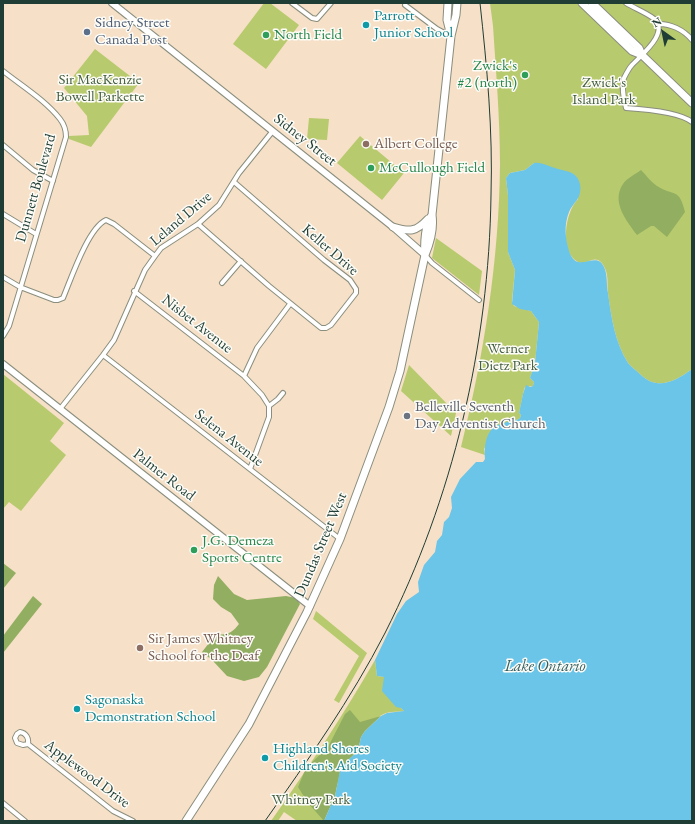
<!DOCTYPE html>
<html>
<head>
<meta charset="utf-8">
<style>
  body { margin:0 }
  #map { position:relative; width:695px; height:824px; overflow:hidden; background:#f6e0c7; font-family:"EB Garamond",serif }
  canvas { display:block }
  .frame { position:absolute; inset:0; border:4px solid #1f3d34; pointer-events:none }
  .north { position:absolute; left:643px; top:12px; width:40px; height:40px; -webkit-text-stroke:3px #fdfcf7; paint-order:stroke; rotate:327deg; font-size:11px; font-weight:700; line-height:16px; text-align:center; color:#1f3d34 }
  .north::after { content:''; display:block; margin:auto; width:14px; height:18px; background:#1f3d34; clip-path:polygon(50% 0,100% 100%,50% 72%,0 100%) }
</style>
</head>
<body>
<div id="map">
<canvas width="695" height="824"></canvas>
<div class="frame"></div>
<div class="north">N</div>
</div>
<script>
const c = document.querySelector('canvas').getContext('2d');
c.lineJoin = 'round';
function paint(path, color) { c.fillStyle = color; c.fill(path, 'evenodd'); }
function stroke(path, color, width, dash) { c.strokeStyle = color; c.lineWidth = width; c.lineCap = dash ? 'butt' : 'round'; c.setLineDash(dash || []); c.stroke(path); }
function drawText(font, color, halo, rows, align = 'center') {
  c.font = font + ' "EB Garamond",serif'; c.lineWidth = 3; c.setLineDash([]); c.textBaseline = 'middle'; c.strokeStyle = halo; c.fillStyle = color; for (const [text, x, y, turn = 0] of rows) {
    c.save(); c.translate(x, y); c.rotate((+turn || 0) * Math.PI / 180); c.textAlign = isNaN(turn) ? turn : align; if (halo) c.strokeText(text, 0, 0); c.fillText(text, 0, 0); c.restore();
  }
}
const green = new Path2D(`
  M264 3H270L299 25 266 69 233 44Z
  M490 3H692V369C676 381 658 391 641 375 637 371 631 367 628 363 615 343 611 316 608 293 607 287 608 281 607 275 606 270 603 262 598 260 591 257 585 266 578 262 559 252 565 212 578 199L573 174 534 163 525 170 510 173 506 178 508 195V252L515 270 512 301 514 306 531 311 539 322 535 363 530 378 534 382 533 386 525 387 524 390 519 413 521 415 520 418 517 420 514 419 510 422 497 426 484 449 485 455 461 447C484 355 499 260 500 165 500 119 496 72 493 26Z
  M95 49 139 83 91 147 69 139V136L89 135 87 116 64 88Z
  M309 118 329 119 327 140 307 139Z
  M360 136 404 173 382 200 337 163Z
  M436 238 482 271 479 295 432 258Z
  M409 365 456 413 451 436 401 391Z
  M3 374 64 423 50 441 66 455 21 511 9 502 3 509Z
  M316 611 367 653 339 703 334 700 359 656 313 619Z
  M375 660 377 676 385 677 401 708 404 711C398 712 392 711 386 713 355 725 335 792 324 821H297L284 812 278 821H271C308 768 343 716 375 660Z`);
const forest = new Path2D(`
  M641 170C646 175 651 182 657 186 674 197 679 187 685 212L667 237 654 226H651L637 235C626 220 611 202 623 184 627 178 636 174 641 170Z
  M3 563 16 573 3 589Z
  M218 576 234 594 247 600 286 596 296 598 300 604 267 667 259 677 244 681 227 676 213 661 202 652 216 634C227 636 233 632 239 624L231 613 221 607 213 599 214 585Z
  M33 596 42 604 3 653V636Z
  M350 710 360 722 381 716 365 731 361 737 358 751 347 761 340 771 335 796 324 821 308 803 298 787 306 768 328 747 345 714Z`);
const water = new Path2D(`
  M534 163C542 162 550 167 558 169 562 170 568 171 572 173 581 178 583 191 577 200 574 204 571 207 569 212 564 225 565 237 569 251 577 276 596 249 604 267 608 276 606 284 608 293 611 316 615 343 628 363 631 367 637 371 641 375 658 391 676 381 692 369V821H324L335 796 340 771 347 761 358 751 361 737 365 731 381 716 387 713 404 711 401 708 396 707 382 691 384 677 377 676 375 660 397 614 406 601 419 592 418 582 424 565 435 552 437 541 442 535 444 522 449 517 452 508 451 497 460 479 476 462H483L485 459C484 450 485 435 493 428 499 423 508 423 514 419L517 420 520 418 521 415 519 413 523 394 526 385 530 387 533 386 534 382 530 378 535 363 539 322 531 311 520 309 512 304 515 270 508 252V195L506 178 510 173 525 170Z`);
const street = new Path2D(`
  M292 3 312 18 317 19 331 3
  M626 3C634 8 645 12 653 18 671 32 641 55 632 65 629 68 626 74 624 78 621 88 624 99 626 108 642 109 679 112 692 122
  M405 5 437 29 450 36
  M657 24C670 23 684 30 692 40
  M3 71C22 86 45 100 60 119 64 124 66 131 66 137L9 326 3 336
  M3 145 33 170 53 181
  M3 214 36 234
  M198 224 269 286 321 328H326L331 325 356 293V289L350 280 324 260 234 182
  M425 255 432 263 479 300
  M3 277 20 287 54 300H58L63 298C71 279 88 228 106 220L114 224 155 256
  M222 283 241 261
  M134 291 244 376 262 395 269 406V417L250 469
  M103 355 340 539
  M244 376 257 348 290 304
  M269 406 278 399 283 393
  M60 409 103 355 114 340 145 270 155 256 161 248 198 224 219 205 239 173 272 132
  M28 744C29 738 26 733 20 732L17 734 15 738 17 743 23 745 28 744 113 811 133 821
  M3 803 25 821`);
const secondary = new Path2D(`
  M112 3 393 227 425 255
  M3 364 310 606`);
const primary = new Path2D(`
  M448 3 447 20 451 36
  M582 3 632 51 642 55
  M592 3 639 48 642 55 692 103
  M393 227C410 232 416 232 428 219
  M425 255C424 244 425 223 432 215
  M186 821 249 724 307 612 340 539 389 407 400 371 425 255C430 243 434 228 432 215L451 36 456 15 457 3`);
const rail = new Path2D(`
  M265 821C308 760 351 699 385 633 453 499 489 345 491 195 493 131 487 67 480 3`);
const markers = [
  [366,25,4,"#0f9aa8"],
  [87,32,4,"#5c6f8a"],
  [266,35,4,"#2e9e5b"],
  [525,75,4,"#2e9e5b"],
  [366,144,4,"#8d6e63"],
  [371,168,4,"#2e9e5b"],
  [407,416,4,"#6b7280"],
  [194,550,4,"#2e9e5b"],
  [140,648,4,"#8d6e63"],
  [77,709,4,"#0f9aa8"],
  [265,758,4,"#0f9aa8"]
];
const cultureNames = [
  ["Parrott",374,16],
  ["Junior School",374,33],
  ["Sagonaska",85,700],
  ["Demonstration School",85,717],
  ["Highland Shores",273,749],
  ["Children's Aid Society",273,766]
];
const serviceNames = [
  ["Sidney Street",95,23],
  ["Canada Post",95,40]
];
const leisureNames = [
  ["North Field",274,35],
  ["Zwick's",517,66,"right"],
  ["#2 (north)",517,83,"right"],
  ["McCullough Field",379,168],
  ["J.G. Demeza",202,541],
  ["Sports Centre",202,558]
];
const parkNames = [
  ["Sir MacKenzie",100,80],
  ["Bowell Parkette",100,97],
  ["Zwick's",604,83],
  ["Island Park",604,100],
  ["Werner",508,349],
  ["Dietz Park",508,366],
  ["Whitney Park",311,800]
];
const streetNames = [
  ["Sidney Street",305,140,38],
  ["Dunnett Boulevard",36,188,-74],
  ["Leland Drive",181,219,-40],
  ["Keller Drive",330,250,41],
  ["Nisbet Avenue",197,324,38],
  ["Selena Avenue",229,438,38],
  ["Palmer Road",164,475,38],
  ["Dundas Street West",321,545,-67],
  ["Applewood Drive",87,774,37]
];
const educationNames = [
  ["Albert College",374,144],
  ["Sir James Whitney",148,639],
  ["School for the Deaf",148,656]
];
const worshipNames = [
  ["Belleville Seventh",415,407],
  ["Day Adventist Church",415,424]
];
const waterNames = [
  ["Lake Ontario",545,667]
];
paint(green, '#b8ca6e');
paint(forest, '#92ae61');
paint(water, '#6ac5e8');
stroke(street, '#8a8e7e', 6);
stroke(secondary, '#8a8e7e', 8);
stroke(primary, '#8a8e7e', 9);
stroke(street, '#fff', 4);
stroke(secondary, '#fff', 6);
stroke(primary, '#fff', 7);
stroke(rail, '#1f3d34', 1);
for (const [x, y, r, color] of markers) { const dot = new Path2D(); dot.arc(x, y, r, 0, 2 * Math.PI); c.fillStyle = color; c.fill(dot); stroke(dot, '#fdfcf7', 1.5); }
drawText('15px', '#0d838f', '#fdfcf7', cultureNames, 'left');
drawText('15px', '#4e5e75', '#fdfcf7', serviceNames, 'left');
drawText('15px', '#27864d', '#fdfcf7', leisureNames, 'left');
drawText('15px', '#456042', '#fdfcf7', parkNames);
drawText('15px', '#1f3d34', '#fdfcf7', streetNames);
drawText('15px', '#785e54', '#fdfcf7', educationNames, 'left');
drawText('15px', '#5b616d', '#fdfcf7', worshipNames, 'left');
drawText('italic 16px', '#325f61', '#fdfcf7', waterNames);
</script>
</body>
</html>
